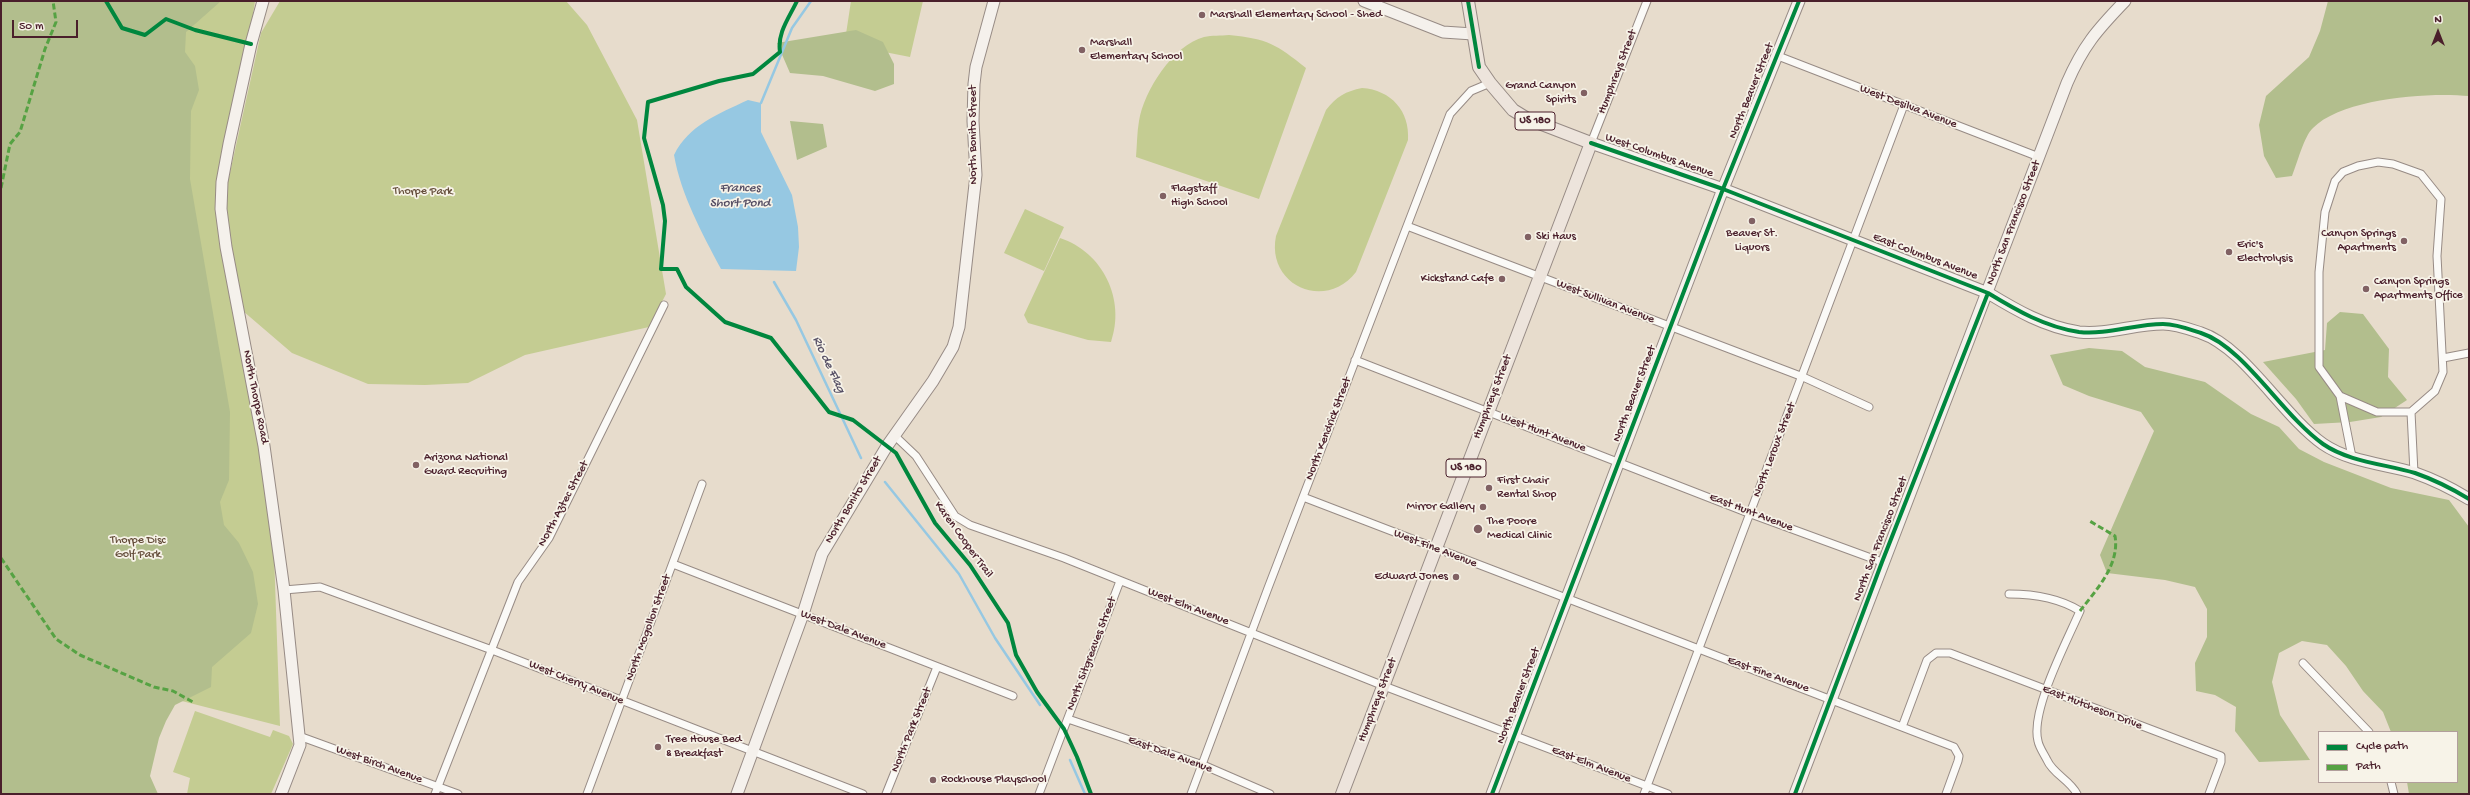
<!DOCTYPE html>
<html>
<head>
<meta charset="utf-8">
<style>
  body { margin:0 }
  #map { position:relative; width:2470px; height:795px; overflow:hidden; background:#e7dccc; font-family:"Gochi Hand",sans-serif }
  canvas { display:block }
  .frame { position:absolute; inset:0; border:2px solid #4a1f2b; pointer-events:none }
  .legend { position:absolute; left:2318px; top:731px; width:140px; height:52px; box-sizing:border-box; background:#f7f3e8; border:1px solid #b29e9c; margin:0; padding:5px 7px; list-style:none; font-size:12px; color:#4a1f2b }
  .legend li { display:flex; align-items:center; gap:8px; height:20px }
  .legend b { width:20px; border:1px solid #b29e9c }
  .north { position:absolute; left:2418px; top:12px; width:40px; height:40px; -webkit-text-stroke:3px #f7f3e8; paint-order:stroke; rotate:0deg; font-size:11px; font-weight:700; line-height:16px; text-align:center; color:#4a1f2b }
  .north::after { content:''; display:block; margin:auto; width:14px; height:18px; background:#4a1f2b; clip-path:polygon(50% 0,100% 100%,50% 72%,0 100%) }
  .scale { position:absolute; left:12px; top:20px; width:66px; height:18px; box-sizing:border-box; border:2px solid #4a1f2b; border-top:0; padding-left:5px; font-size:12px; line-height:14px; white-space:nowrap; color:#4a1f2b; -webkit-text-stroke:3px #f7f3e8; paint-order:stroke }
</style>
</head>
<body>
<div id="map">
<canvas width="2470" height="795"></canvas>
<div class="frame"></div>
<ul class="legend">
<li><b style="height:5px;background:#00873e"></b>Cycle path</li>
<li><b style="height:5px;background:#56a243"></b>Path</li>
</ul>
<div class="north">N</div>
<div class="scale">50 m</div>
</div>
<script>
const c = document.querySelector('canvas').getContext('2d');
c.lineJoin = 'round';
function paint(path, color) { c.fillStyle = color; c.fill(path, 'evenodd'); }
function stroke(path, color, width, dash) { c.strokeStyle = color; c.lineWidth = width; c.lineCap = dash ? 'butt' : 'round'; c.setLineDash(dash || []); c.stroke(path); }
function drawText(font, color, halo, rows, align = 'center') {
  c.font = font + ' "Gochi Hand",sans-serif'; c.lineWidth = 3.5; c.setLineDash([]); c.textBaseline = 'middle'; c.strokeStyle = halo; c.fillStyle = color; for (const [text, x, y, turn = 0] of rows) {
    c.save(); c.translate(x, y); c.rotate((+turn || 0) * Math.PI / 180); c.textAlign = isNaN(turn) ? turn : align; if (halo) c.strokeText(text, 0, 0); c.fillText(text, 0, 0); c.restore();
  }
}
const green = new Path2D(`
  M1 1H255L227 186 261 33 280 1H566L587 25 637 120 666 294 649 327 525 355 468 383 425 385 368 384 292 353 243 311 229 239 226 195 222 221 272 496 280 726 1 655Z
  M851 1H923L910 57 854 46 846 34Z
  M1229 35C1268 39 1276 44 1306 68L1259 199 1136 157C1137 145 1137 132 1139 121 1144 91 1173 45 1204 37 1212 35 1221 36 1229 35Z
  M1362 88C1391 90 1410 111 1408 140L1356 272C1325 312 1266 285 1276 236L1326 110C1336 97 1346 91 1362 88Z
  M1025 209 1064 227 1044 271 1004 253Z
  M1060 238C1103 252 1126 300 1111 342L1088 340 1028 323 1024 315Z
  M195 711 270 737 273 730 289 736 293 744 271 794H187L190 778 173 772Z`);
const forest = new Path2D(`
  M1 1H221L186 32 185 52 195 66 199 90 191 111 190 179 230 412 229 480 220 502 224 525 239 543 253 572 258 604 251 633 212 667 211 687 175 705 166 721 159 738 150 776 158 794H1Z
  M2328 1H2469V96C2429 92 2342 98 2313 128 2304 136 2297 164 2292 176L2276 178 2264 156 2259 125 2266 96 2309 57 2320 31Z
  M856 30 883 42 894 64V84L875 91 823 76 790 73 777 43Z
  M790 121 823 124 827 147 797 160Z
  M2340 312 2363 314 2389 349 2388 377 2407 400 2381 417 2350 422 2314 424 2296 399 2263 362 2325 350 2327 323Z
  M2089 348 2122 351 2145 367 2205 382 2251 414 2279 427 2299 449 2324 462 2391 488 2449 500 2469 527V794H2409L2407 782H2457V732H2391L2383 712 2363 691 2346 666 2327 645 2302 641 2279 653 2272 682 2280 715 2310 760 2259 762 2235 731 2236 707 2215 695 2196 691 2195 663 2207 637V609L2195 587 2165 580 2107 573 2100 555 2154 431 2141 412 2089 396 2063 385 2050 355Z`);
const water = new Path2D(`
  M748 100 761 103V132L792 195 798 227 799 247 796 271 721 269C702 233 681 195 674 155 689 125 718 114 748 100Z`);
const stream = new Path2D(`
  M761 103 792 28 811 1
  M774 282 796 320 861 458
  M885 482 959 574 995 638 1040 705
  M1070 760 1085 794`);
const street = new Path2D(`
  M1778 56 2039 157
  M1591 143 1647 1
  M1407 226 1803 377 1869 407
  M2443 358 2469 353
  M1355 360 1751 514 1882 562
  M2340 396 2377 412H2411
  M895 436 916 456 955 516 970 525 1064 558 1384 686 1668 794
  M2352 457 2340 396 2319 367V272L2325 212 2335 181 2343 172 2358 166 2378 162 2393 164 2421 174 2441 199 2437 256 2443 372 2435 391 2411 412 2414 473
  M1303 497 1954 747 1959 756 1958 761 1946 794
  M673 564 1013 696
  M284 590 320 587 492 650 863 794
  M2009 594C2034 594 2059 598 2080 611 2067 641 2030 711 2038 741 2039 747 2044 754 2047 760 2053 774 2070 780 2077 794
  M2303 663 2369 732
  M1068 719 1203 765 1270 794
  M1902 727 1927 660 1936 653H1950L2221 756V762L2209 794
  M299 736 458 794
  M2391 782 2394 794
  M435 794 518 582 549 538 664 305
  M587 794 702 484
  M886 794 937 667
  M1039 794 1120 581
  M1191 794 1268 588 1450 114 1471 91 1490 83
  M1644 794 1904 105`);
const secondary = new Path2D(`
  M263 1 251 44 229 144 222 182 221 209 226 247 264 446 284 590 300 745 281 794
  M1364 1 1443 32 1473 34
  M1591 143 1723 189 1988 293C2016 310 2045 327 2079 332 2107 335 2135 324 2163 324 2176 324 2189 329 2201 333 2244 347 2282 415 2323 444 2349 462 2385 464 2415 473 2435 480 2451 488 2469 499
  M737 794 803 614 822 554 887 446 933 381 953 347 959 327 976 175 973 121 974 84 976 67 994 1
  M1492 794 1723 189 1799 1
  M1795 794 2067 83C2083 46 2097 30 2125 1`);
const primary = new Path2D(`
  M1342 794 1591 143 1526 118 1513 110 1490 83 1479 67 1468 1`);
const quiet = new Path2D(`
  M1 188 10 144 20 132 45 49 56 22 53 1
  M1 558 56 639 80 655 154 687 173 691 193 702
  M2080 611C2096 590 2120 565 2115 536L2088 520`);
const cycleway = new Path2D(`
  M106 1 122 28 145 35 166 19 195 30 251 44
  M797 1C789 18 777 33 780 52L753 74 719 81 648 102 644 138 663 205 665 221 661 269H677L686 287 725 322 771 338 829 412 853 420 896 453 935 523 970 565 1008 623 1016 655 1037 692 1064 729 1077 757 1091 794
  M1468 1 1479 67
  M1591 143 1723 189 1988 293C2016 310 2045 327 2079 332 2107 335 2135 324 2163 324 2176 324 2189 329 2201 333 2244 347 2282 415 2323 444 2349 462 2385 464 2415 473 2435 480 2451 488 2469 499
  M1492 794 1723 189 1799 1
  M1795 794 1882 562 1988 293`);
const markers = [
  [1202,15,4,"#816163"],
  [1082,50,4,"#816163"],
  [1584,93,4,"#816163"],
  [1163,196,4,"#816163"],
  [1752,221,4,"#816163"],
  [1528,237,4,"#816163"],
  [2404,241,4,"#816163"],
  [2229,252,4,"#816163"],
  [1502,279,4,"#816163"],
  [2366,289,4,"#816163"],
  [416,465,4,"#816163"],
  [1489,488,4,"#816163"],
  [1483,507,4,"#816163"],
  [1478,529,5,"#816163"],
  [1456,577,4,"#816163"],
  [658,747,4,"#816163"],
  [933,780,4,"#816163"]
];
const shields = [
  [1535,121,40],
  [1466,468,40]
];
const shieldNames = [
  ["US 180",1535,121],
  ["US 180",1466,468]
];
const poiNames = [
  ["Marshall Elementary School - Shed",1210,15],
  ["Marshall",1090,43],
  ["Elementary School",1090,57],
  ["Grand Canyon",1576,86,"right"],
  ["Spirits",1576,100,"right"],
  ["Flagstaff",1171,189],
  ["High School",1171,203],
  ["Beaver St.",1752,234,"center"],
  ["Liquors",1752,248,"center"],
  ["Canyon Springs",2396,234,"right"],
  ["Apartments",2396,248,"right"],
  ["Ski Haus",1536,237],
  ["Eric's",2237,245],
  ["Electrolysis",2237,259],
  ["Kickstand Cafe",1494,279,"right"],
  ["Canyon Springs",2374,282],
  ["Apartments Office",2374,296],
  ["Arizona National",424,458],
  ["Guard Recruiting",424,472],
  ["First Chair",1497,481],
  ["Rental Shop",1497,495],
  ["Mirror Gallery",1475,507,"right"],
  ["The Poore",1487,522],
  ["Medical Clinic",1487,536],
  ["Edward Jones",1448,577,"right"],
  ["Tree House Bed",666,740],
  ["& Breakfast",666,754],
  ["Rockhouse Playschool",941,780]
];
const streetNames = [
  ["Humphreys Street",1618,72,-69],
  ["North Beaver Street",1752,91,-68],
  ["West Desilva Avenue",1908,107,21],
  ["North Bonito Street",974,135,-90],
  ["West Columbus Avenue",1659,156,19],
  ["North San Francisco Street",2014,223,-69],
  ["East Columbus Avenue",1925,257,21],
  ["West Sullivan Avenue",1605,302,21],
  ["North Beaver Street",1635,394,-69],
  ["North Thorpe Road",255,397,79],
  ["Humphreys Street",1493,397,-69],
  ["North Kendrick Street",1329,429,-69],
  ["West Hunt Avenue",1543,433,21],
  ["North Leroux Street",1775,450,-69],
  ["North Bonito Street",854,500,-59],
  ["North Aztec Street",564,504,-62],
  ["East Hunt Avenue",1751,513,21],
  ["North San Francisco Street",1881,539,-69],
  ["Karen Cooper Trail",963,540,54],
  ["West Fine Avenue",1435,549,21],
  ["West Elm Avenue",1188,607,21],
  ["North Mogollon Street",649,628,-70],
  ["West Dale Avenue",843,630,21],
  ["North Sitgreaves Street",1092,654,-69],
  ["East Fine Avenue",1768,675,20],
  ["West Cherry Avenue",576,683,22],
  ["North Beaver Street",1519,696,-69],
  ["Humphreys Street",1378,700,-69],
  ["East Hutcheson Drive",2092,708,21],
  ["North Park Street",912,730,-68],
  ["East Dale Avenue",1170,755,20],
  ["West Birch Avenue",379,765,20],
  ["East Elm Avenue",1591,765,21]
];
const parkNames = [
  ["Thorpe Park",423,192],
  ["Thorpe Disc",138,541],
  ["Golf Park",138,555]
];
const waterNames = [
  ["Frances",740,189],
  ["Short Pond",740,204],
  ["Rio de Flag",828,365,65]
];
paint(green, '#c4cc92');
paint(forest, '#b2be8d');
paint(water, '#96c8e2');
stroke(stream, '#96c8e2', 2.5);
stroke(street, '#978b85', 9);
stroke(secondary, '#978b85', 13);
stroke(primary, '#978b85', 14);
stroke(street, '#fbfaf7', 7);
stroke(secondary, '#f5f1ec', 11);
stroke(primary, '#ede4dc', 12);
stroke(quiet, '#56a243', 3, [6, 3]);
stroke(cycleway, '#00873e', 4);
for (const [x, y, r, color] of markers) { const dot = new Path2D(); dot.arc(x, y, r, 0, 2 * Math.PI); c.fillStyle = color; c.fill(dot); stroke(dot, '#f7f3e8', 1.5); }
for (const [x, y, w] of shields) { const box = new Path2D(); box.roundRect(x - w / 2, y - 9, w, 18, 3); c.fillStyle = '#f7f3e8'; c.fill(box); stroke(box, '#4a1f2b', 1); }
drawText('bold 11px', '#4a1f2b', null, shieldNames);
drawText('12px', '#4a1f2b', '#f7f3e8', poiNames, 'left');
drawText('12px', '#4a1f2b', '#f7f3e8', streetNames);
drawText('12px', '#664f3c', '#f7f3e8', parkNames);
drawText('italic 13px', '#564f65', '#f7f3e8', waterNames);
</script>
</body>
</html>
